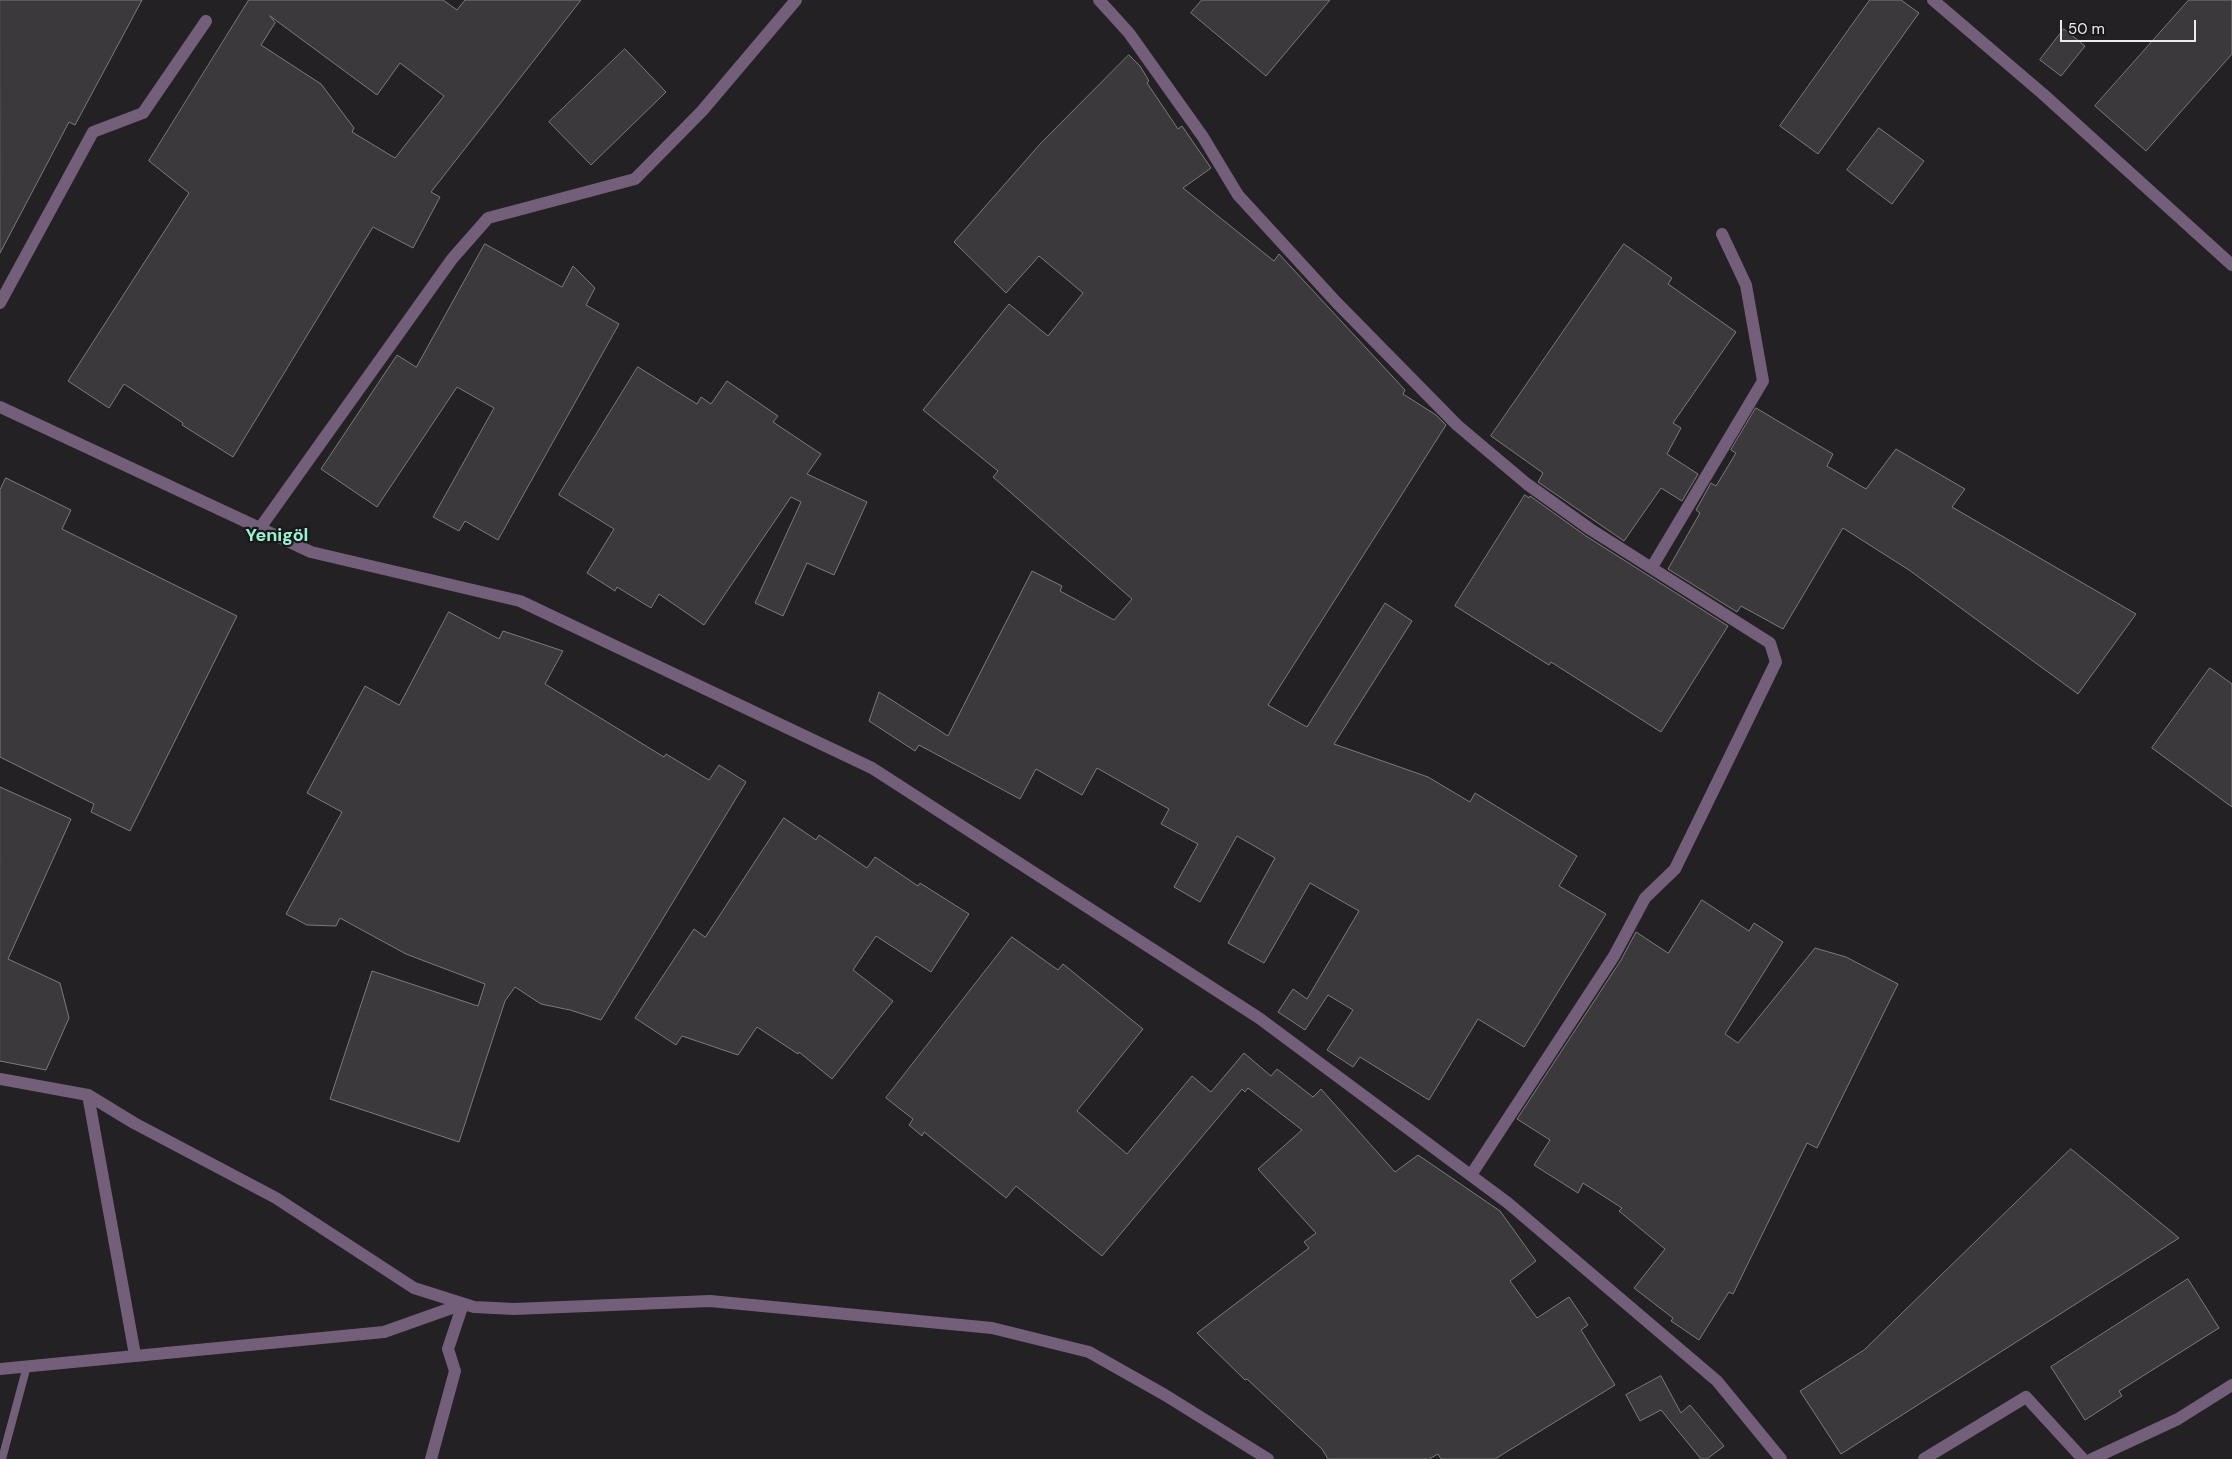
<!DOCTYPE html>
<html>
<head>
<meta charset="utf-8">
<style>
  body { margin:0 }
  #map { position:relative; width:2232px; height:1459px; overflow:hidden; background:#232124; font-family:"DM Sans",sans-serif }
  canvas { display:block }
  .scale { position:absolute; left:2060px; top:20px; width:136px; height:22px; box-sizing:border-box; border:2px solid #ebeaec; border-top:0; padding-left:6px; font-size:15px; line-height:18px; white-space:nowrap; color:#ebeaec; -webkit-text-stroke:4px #1a181b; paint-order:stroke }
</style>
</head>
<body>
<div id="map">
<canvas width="2232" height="1459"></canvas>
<div class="scale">50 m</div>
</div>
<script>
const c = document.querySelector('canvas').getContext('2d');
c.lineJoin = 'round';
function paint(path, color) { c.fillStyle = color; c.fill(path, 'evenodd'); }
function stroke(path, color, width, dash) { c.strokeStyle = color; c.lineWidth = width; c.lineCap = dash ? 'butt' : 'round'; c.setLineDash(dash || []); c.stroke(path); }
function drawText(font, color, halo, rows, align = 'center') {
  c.font = font + ' "DM Sans",sans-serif'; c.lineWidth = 4.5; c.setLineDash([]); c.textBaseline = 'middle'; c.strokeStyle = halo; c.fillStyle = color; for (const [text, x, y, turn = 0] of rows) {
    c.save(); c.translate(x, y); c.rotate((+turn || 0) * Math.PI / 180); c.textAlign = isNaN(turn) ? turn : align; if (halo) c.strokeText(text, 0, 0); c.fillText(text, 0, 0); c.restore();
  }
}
const building = new Path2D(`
  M0 0H142L75 125 69 122 0 253Z
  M249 0H443L457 10 465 0H581L431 192 440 197 413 248 373 227 233 457 182 425 183 423 124 384 109 408 68 381 189 193 149 161ZM270 16 377 95 400 63 444 96 395 158 352 132 354 128 321 84 261 45 275 23Z
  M1202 0H1330L1266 76 1191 13Z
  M1870 0H1901L1919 13 1818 154 1780 126Z
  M2189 0H2232V54L2146 151 2095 106Z
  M2064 29 2085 46 2061 76 2040 60Z
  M625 49 666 92 591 165 549 122Z
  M1129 55 1140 66 1149 81 1147 83 1178 129 1182 126 1211 168 1183 188 1274 261 1279 254 1405 390 1403 394 1436 415 1446 425 1268 705 1307 727 1385 603 1412 621 1334 744 1428 777 1470 802 1475 793 1577 856 1559 886 1606 914 1524 1047 1478 1019 1429 1100 1360 1057 1353 1067 1327 1050 1353 1010 1328 995 1305 1030 1278 1012 1293 989 1307 999 1359 911 1310 883 1264 963 1228 943 1275 858 1237 836 1200 902 1174 887 1198 844 1161 824 1169 809 1097 768 1082 795 1036 769 1020 799 919 745 915 751 869 721 879 692 948 736 1032 571 1062 586 1060 591 1114 620 1132 599 993 477 998 471 923 410 1009 304 1048 336 1083 293 1039 256 1006 293 954 242 1041 143Z
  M1879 128 1924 161 1892 204 1847 170Z
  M485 244 562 287 573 266 595 288 586 305 619 324 498 540 465 521 459 531 433 517 494 408 457 387 377 507 321 469 397 355 416 367Z
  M1624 244 1672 278 1668 284 1736 332 1673 423 1681 428 1667 454 1698 474 1682 501 1661 488 1624 541 1538 482 1543 473 1491 436Z
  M638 367 697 404 701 397 711 404 727 381 778 416 773 422 821 454 807 474 867 502 834 575 807 563 783 616 755 603 801 502 791 497 704 625 659 594 651 608 617 587 615 591 587 573 614 529 559 495Z
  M1756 408 1833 454 1827 466 1866 489 1896 449 1965 489 1952 507 2136 614 2078 694 1909 570 1843 528 1783 629 1741 606 1737 612 1668 569 1700 513 1696 510 1711 483 1716 486 1736 453 1731 450Z
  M6 478 71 510 62 529 237 616 130 831 91 812 94 804 0 757V490Z
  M1525 495 1529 498 1530 496 1586 536 1728 626 1661 732 1551 662 1549 665 1455 606Z
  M449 612 499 639 503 631 563 651 545 684 664 757 666 754 709 780 719 765 746 782 601 1020 570 1010 541 1004 515 987 505 1001 459 1142 330 1099 372 971 478 1006 485 984 406 954 340 918 336 926 307 925 286 914 342 812 307 793 365 686 399 705Z
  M2210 668 2232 684V807L2152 748Z
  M0 787 71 819 8 959 60 983 69 1018 46 1070 0 1061Z
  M784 818 816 840 819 835 867 868 875 857 918 886 920 883 969 914 931 972 876 936 853 970 893 1001 832 1079 799 1052 798 1054 757 1027 738 1055 682 1036 676 1045 635 1018 694 929 705 937Z
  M1702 900 1749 931 1754 923 1783 942 1725 1034 1738 1043 1815 948 1846 957 1898 984 1817 1148 1807 1143 1733 1294 1729 1292 1699 1340 1671 1321 1673 1318 1634 1288 1665 1249 1619 1211 1622 1208 1583 1183 1578 1193 1534 1165 1550 1140 1517 1119 1621 960 1636 932 1668 953Z
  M1012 937 1058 970 1063 964 1143 1029 1077 1111 1127 1154 1192 1076 1211 1092 1244 1053 1271 1076 1277 1069 1313 1097 1321 1089 1395 1172 1418 1155 1500 1211 1536 1261 1510 1281 1537 1318 1569 1297 1588 1325 1581 1330 1615 1385 1495 1459H1441L1438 1454 1429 1459H1328L1322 1449 1247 1379 1245 1380 1197 1333 1309 1248 1304 1242 1316 1233 1258 1169 1302 1130 1248 1088 1245 1092 1242 1089 1102 1256 1016 1186 1006 1198 924 1132 922 1136 909 1125 913 1119 886 1098Z
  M2071 1149 2179 1238 1841 1454 1800 1391 1864 1350Z
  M2188 1279 2219 1328 2119 1391 2122 1396 2085 1420 2051 1367Z
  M1661 1376 1681 1413 1690 1405 1724 1446 1707 1459H1701L1661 1410 1640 1421 1626 1395Z`);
const service = new Path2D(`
  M2 1459 27 1366`);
const minor = new Path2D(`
  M1099 0 1129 33 1203 137 1238 195 1337 303 1457 425 1527 484 1590 529 1770 643 1776 662 1675 869 1645 898 1614 956 1471 1175
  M1933 0 2043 94 2232 265
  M0 303 93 132 143 113 206 21
  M0 407 311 552 520 601 872 768 1259 1018 1508 1203 1717 1381 1781 1459
  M260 528 452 259 488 218 635 179 702 111 796 0
  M1652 567 1763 381 1746 285 1722 234
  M0 1079 88 1095 135 1355
  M88 1095 134 1123 276 1198 414 1288 474 1307 514 1309 710 1301 992 1328 1089 1352 1165 1395 1268 1459
  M0 1369 384 1332 463 1304
  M431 1459 455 1371 448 1349 463 1304
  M1924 1459 2026 1397 2083 1459
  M2092 1459 2178 1419 2232 1385`);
const districtNames = [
  ["Yenigöl",277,536]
];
paint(building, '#3c393c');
stroke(building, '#7d7a7d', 1);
stroke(service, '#735f79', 8);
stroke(minor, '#735f79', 12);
drawText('bold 18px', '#98f3d1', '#1a181b', districtNames);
</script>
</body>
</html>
